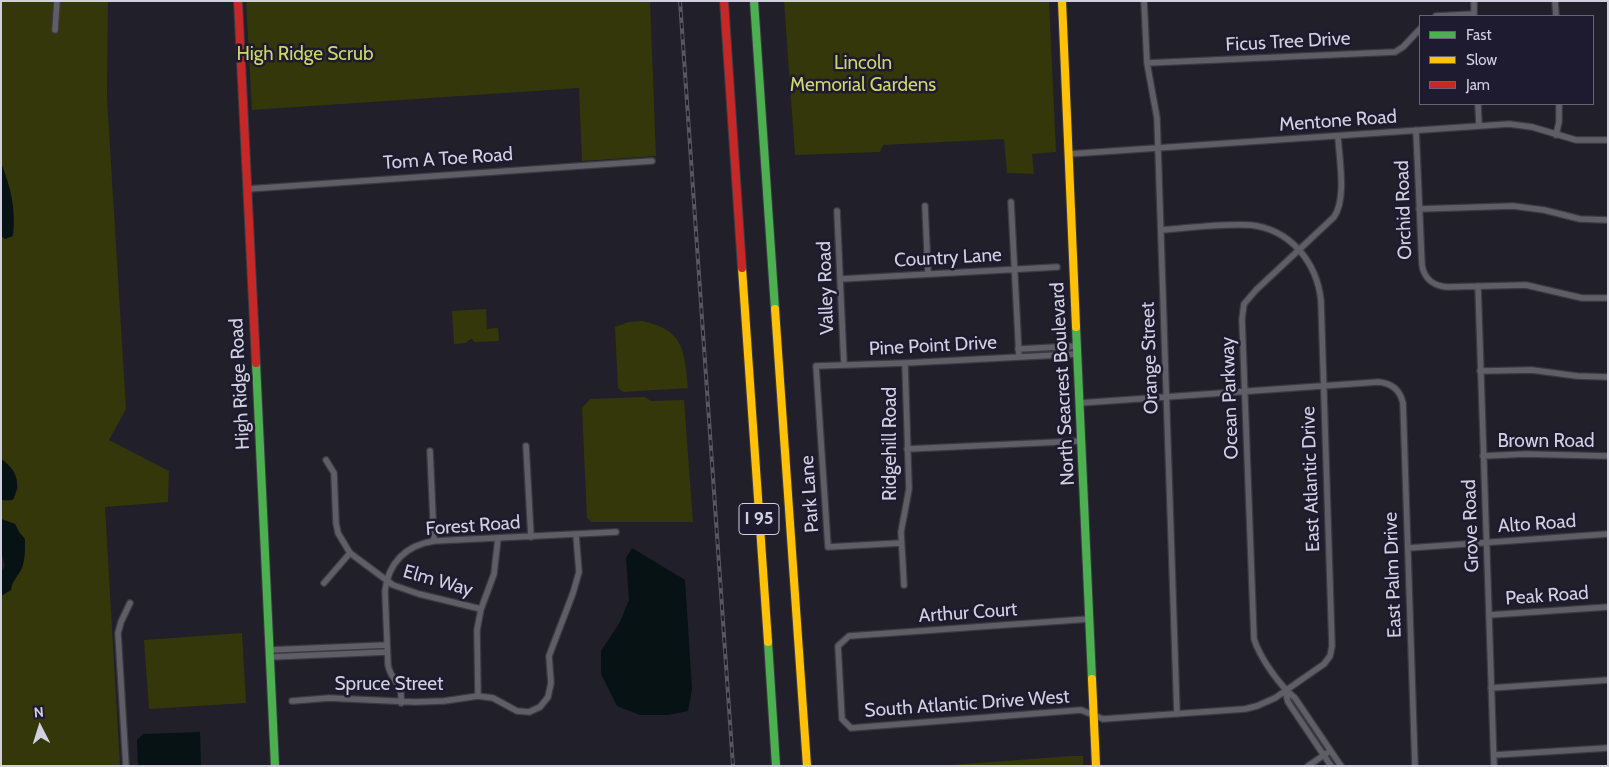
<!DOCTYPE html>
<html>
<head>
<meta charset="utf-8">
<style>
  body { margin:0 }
  #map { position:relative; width:1609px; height:767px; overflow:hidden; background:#211f2a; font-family:Cabin,sans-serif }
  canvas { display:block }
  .frame { position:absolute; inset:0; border:2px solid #d1d0de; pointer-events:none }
  .legend { position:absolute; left:1419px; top:15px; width:175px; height:90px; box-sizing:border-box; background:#1e1a2f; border:1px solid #666375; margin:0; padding:6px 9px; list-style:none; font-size:15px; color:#d1d0de }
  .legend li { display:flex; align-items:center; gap:10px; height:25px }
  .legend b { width:25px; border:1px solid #666375 }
  .north { position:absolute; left:15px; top:702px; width:50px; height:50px; -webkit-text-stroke:4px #1e1a2f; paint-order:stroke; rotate:355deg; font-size:14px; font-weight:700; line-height:20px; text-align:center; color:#d1d0de }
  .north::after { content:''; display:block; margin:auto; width:18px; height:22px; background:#d1d0de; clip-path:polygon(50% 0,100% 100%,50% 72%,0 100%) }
</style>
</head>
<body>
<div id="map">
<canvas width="1609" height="767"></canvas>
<div class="frame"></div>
<ul class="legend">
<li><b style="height:6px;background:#4caf50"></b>Fast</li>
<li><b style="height:6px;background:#ffc107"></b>Slow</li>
<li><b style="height:6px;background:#c62828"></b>Jam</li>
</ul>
<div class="north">N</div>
</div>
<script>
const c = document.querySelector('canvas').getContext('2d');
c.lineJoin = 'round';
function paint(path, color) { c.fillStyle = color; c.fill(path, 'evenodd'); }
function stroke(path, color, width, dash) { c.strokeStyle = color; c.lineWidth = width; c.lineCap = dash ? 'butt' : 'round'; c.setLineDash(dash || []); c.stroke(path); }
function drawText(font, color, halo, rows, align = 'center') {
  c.font = font + ' Cabin,sans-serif'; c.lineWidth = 5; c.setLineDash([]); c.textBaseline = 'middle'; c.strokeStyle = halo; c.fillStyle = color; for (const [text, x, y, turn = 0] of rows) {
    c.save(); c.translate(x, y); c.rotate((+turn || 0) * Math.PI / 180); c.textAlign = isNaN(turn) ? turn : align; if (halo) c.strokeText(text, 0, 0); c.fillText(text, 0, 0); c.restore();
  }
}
const green = new Path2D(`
  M1 1H108L107 98 126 409 109 440 169 471 168 502 105 507 120 766H1V596L10 590C12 581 18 576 22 568 25 560 25 549 25 540L19 532 15 524 1 519V500L9 501 18 489C16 476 12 467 1 459Z
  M246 1H650L656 156 582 161 579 88 252 110Z
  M784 1H1049L1056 152 1032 154 1034 174 1007 173 1004 139 883 145 880 152 795 155Z
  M486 309 487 329 498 328 499 341 475 342 472 339 469 340 466 343 454 344 452 311Z
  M642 321C685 330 684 351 688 388L623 392 618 388 615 327 629 322Z
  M645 397 651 401 684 400 693 522H591L587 518 582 408 590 399Z
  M242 633 246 703 149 709 144 640Z
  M1072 756H1083V766H936Z`);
const water = new Path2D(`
  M1 163C11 187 16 210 13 236L5 239 1 236Z
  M1 459C17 470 21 483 13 500H1Z
  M1 519 15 524 19 532 25 539C25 549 25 559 22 568 18 576 12 581 11 590L1 596V572L5 566 1 551Z
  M632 548 685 580 692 689 688 711 668 715H640L617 706 601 674V651L620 622 629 600 626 558Z
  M200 732 201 766H138L137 740 143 734Z`);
const street = new Path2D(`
  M1144 1 1147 63 1157 118 1177 714
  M1474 1V16
  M1555 1 1556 16
  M1436 16 1474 14
  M55 30 57 1
  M1147 63 1395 52 1403 47 1420 29
  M1478 104 1479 126
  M1416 130 1422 265C1424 278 1433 286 1447 287L1526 285 1582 298H1608
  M1556 135 1559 122V104
  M1338 136C1339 159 1347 198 1334 217L1256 290 1244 304 1242 319 1254 639C1260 658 1280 686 1295 698L1341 766
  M1069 154 1509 124 1532 127 1576 140H1608
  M247 189 652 161
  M1011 202 1019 356
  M925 206 928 273
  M1419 209 1513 206 1544 210 1580 219 1608 220
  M837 211 844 365
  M841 279 1057 267
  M1478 286 1494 766
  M1018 349 1077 346
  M1480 371 1532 370 1577 376 1608 377
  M1080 403 1378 382C1392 383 1400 390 1403 403L1415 766
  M526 446 531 537
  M907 449 1081 441
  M430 451 434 541
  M1483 456 1525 454 1608 456
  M326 460 334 473 336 523 338 533 350 553 393 585 419 594 481 609
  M901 543 828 547 816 366 905 363 1078 354
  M1408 548 1608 534
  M324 583 350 553
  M904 585 901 532 909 489 905 363
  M1489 615 1608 607
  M1089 619 849 636 838 646 842 719 851 728 1081 710 1103 719 1245 709 1257 706 1275 698 1324 664 1330 656 1332 646 1321 301C1317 262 1290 229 1250 225 1223 223 1188 228 1161 230
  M269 650 387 645
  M270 657 387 652
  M1491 688 1608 680
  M1285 690 1288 702 1331 766
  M478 696 477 630 481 609 494 574 498 538
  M292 701 329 698 414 702 444 701 478 696 493 698 517 711 529 712 540 707 548 697 551 683 549 656 573 593 579 572 576 535
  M401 703C403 681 391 682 388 665L385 591C388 563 406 545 434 541L616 532
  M1494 755 1608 748
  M126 766 118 633 121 622 130 603
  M1308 766 1327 753`);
const fast = new Path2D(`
  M754 1 775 309
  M1076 327 1092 679
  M256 363 275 766
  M768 642 776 766`);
const slow = new Path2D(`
  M1062 1 1076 327
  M742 268 768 642
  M775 309 807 766
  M1092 679 1096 766`);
const jam = new Path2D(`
  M238 1 256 363
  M724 1 742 268`);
const rail = new Path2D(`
  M680 1 733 766`);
const shields = [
  [759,519,40]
];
const shieldNames = [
  ["I 95",759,519]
];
const streetNames = [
  ["Ficus Tree Drive",1288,42,-3],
  ["Mentone Road",1338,121,-4],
  ["Tom A Toe Road",448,159,-4],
  ["Orchid Road",1404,210,-92],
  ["Country Lane",948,258,-3],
  ["Valley Road",826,288,-92],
  ["Pine Point Drive",933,346,-3],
  ["Orange Street",1150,358,-92],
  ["High Ridge Road",240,384,-93],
  ["North Seacrest Boulevard",1063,384,-93],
  ["Ocean Parkway",1230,398,-92],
  ["Brown Road",1546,441],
  ["Ridgehill Road",890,444,-90],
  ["East Atlantic Drive",1311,479,-92],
  ["Park Lane",810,494,-94],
  ["Alto Road",1537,524,-4],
  ["Forest Road",473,526,-4],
  ["Grove Road",1471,526,-92],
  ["East Palm Drive",1393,575,-92],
  ["Elm Way",438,581,16],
  ["Peak Road",1547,596,-4],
  ["Arthur Court",968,613,-4],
  ["Spruce Street",389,684],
  ["South Atlantic Drive West",967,704,-4]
];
const parkNames = [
  ["High Ridge Scrub",305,54],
  ["Lincoln",863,63],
  ["Memorial Gardens",863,85]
];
paint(green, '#343709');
paint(water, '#061214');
stroke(street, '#3b3a43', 8);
stroke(fast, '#3b3a43', 10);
stroke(slow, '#3b3a43', 10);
stroke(jam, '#3b3a43', 10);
stroke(street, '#5f5d66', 5.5);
stroke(fast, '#4caf50', 8);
stroke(slow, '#ffc107', 8);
stroke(jam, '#c62828', 8);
stroke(rail, '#585760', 4);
stroke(rail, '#1e1a2f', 2, [5.5]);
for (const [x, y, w] of shields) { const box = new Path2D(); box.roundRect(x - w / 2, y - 15.5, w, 31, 4); c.fillStyle = '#1e1a2f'; c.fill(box); stroke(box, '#d1d0de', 1); }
drawText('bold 18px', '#d1d0de', null, shieldNames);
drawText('19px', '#d1d0de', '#1e1a2f', streetNames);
drawText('19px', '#cdd769', '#1e1a2f', parkNames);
</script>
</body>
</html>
